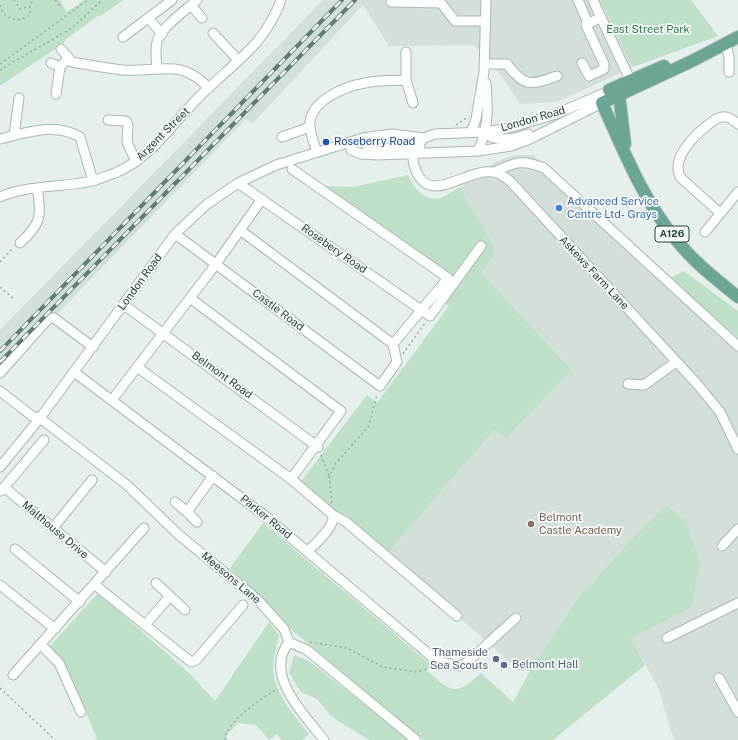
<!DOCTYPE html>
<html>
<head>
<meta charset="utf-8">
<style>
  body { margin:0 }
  canvas { display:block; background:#e6efeb }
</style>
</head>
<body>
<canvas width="738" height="740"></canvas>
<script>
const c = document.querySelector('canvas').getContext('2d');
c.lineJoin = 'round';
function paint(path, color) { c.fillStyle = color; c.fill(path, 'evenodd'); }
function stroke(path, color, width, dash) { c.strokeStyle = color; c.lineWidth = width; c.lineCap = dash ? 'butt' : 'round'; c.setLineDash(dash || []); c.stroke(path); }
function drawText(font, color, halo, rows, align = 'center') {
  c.font = font + ' "Public Sans",sans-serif'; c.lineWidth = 3.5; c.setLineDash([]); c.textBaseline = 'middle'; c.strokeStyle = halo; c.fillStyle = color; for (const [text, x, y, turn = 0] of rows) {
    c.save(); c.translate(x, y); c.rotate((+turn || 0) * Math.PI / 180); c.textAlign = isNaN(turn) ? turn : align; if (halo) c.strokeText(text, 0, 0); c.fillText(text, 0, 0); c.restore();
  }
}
const built = new Path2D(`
  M323 0H600L633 67 557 102 520 104 502 77 474 45 389 46 363 5 252 124 246 119 0 373V330Z
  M514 155H534L738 337V740H675L670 729 659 690 631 638 667 506 629 542 577 599 530 671 519 670 387 554 494 430 506 438 572 370 482 274 495 253 494 246 460 187 495 162Z`);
const green = new Path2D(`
  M0 0H60L67 12 84 0H124L100 16 99 15 65 40 64 43 0 86Z
  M600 0H691L718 36 633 67Z
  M408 175C413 188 427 204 443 197 449 194 455 190 460 187L494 246 495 253 482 274 572 370 506 438 494 430 387 554 299 484 367 395 377 403 449 306 436 297 452 277 319 186 353 187Z
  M684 271 738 311V337L671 278Z
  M667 505 687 523 700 561 692 607 631 638 645 665 553 740H424L294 632 230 568 263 523 430 664 427 671C452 692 455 697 481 673L513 702 530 671 577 599 629 542Z
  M98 593 190 674 215 701 269 622 279 635C277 645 273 658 273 669 275 695 294 715 309 734L302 740H282L277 734 269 740 256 725 238 723 227 735V740H95L97 738 63 661 50 646Z
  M294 655 309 661 409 740H369L332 717 317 699 301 692 289 673Z`);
const path = new Path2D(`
  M14 0 20 9 30 6
  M55 0 62 8
  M0 5C3 19 18 24 30 15V6L33 0
  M0 64 88 0
  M0 70 72 28 102 0
  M456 125 468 117
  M0 262 13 248
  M0 287 15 300
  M403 354 425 323
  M321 455 329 476
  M332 503 329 476 336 463 369 426 377 395
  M310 642 347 648 383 667 417 672 424 670 431 666
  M0 688 55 740
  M225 740C225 722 263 697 278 689`);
const minor = new Path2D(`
  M578 0 588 23
  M593 0 630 80
  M391 2 441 3 455 21H484
  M191 5 202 18
  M148 18 162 34
  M213 33 238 60
  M123 37 172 0
  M726 44 729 57V72
  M61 49 72 62C89 65 106 68 123 70 160 73 179 57 209 88
  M406 52V80L413 103
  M51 63 60 67
  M582 63 589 76 604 69V64L586 25 601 17
  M485 64H507C525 88 531 85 557 76
  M157 68C156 59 155 50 157 42 163 25 184 12 197 0
  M56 94 60 67 69 58
  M108 120 126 121 128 125 127 142 136 162
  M471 132 476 119 484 72 486 0
  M483 132C496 143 513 139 528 134
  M14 135 19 98
  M282 137 310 127
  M424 138C416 146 411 154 414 165 428 212 467 164 497 173 501 174 506 178 510 181L698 385 720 412 738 449
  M0 139C26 133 55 122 80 137L93 181
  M367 149 420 147
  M351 150 361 154 377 155 478 151 511 146 530 139 602 103
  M478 151C489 127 488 110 486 83
  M317 152C314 143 309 132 310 122 312 100 346 86 365 83 378 80 392 81 406 80
  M292 169 448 278 393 344
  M494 172C515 162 522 159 544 168L738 346
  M238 183 430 316 481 246
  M0 197C29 184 62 188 92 181 100 179 108 175 115 173 150 159 172 124 198 98 217 79 239 62 257 42 267 29 276 15 281 0
  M720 213 681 178C668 157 701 129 716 119 725 114 731 118 738 124
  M705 232 738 192
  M175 234 380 386 397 362 393 344 240 230
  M20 243C41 224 42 216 37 188
  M124 305 318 447
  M137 367 291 479 341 411 190 298
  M74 372 264 515 437 661 458 666 465 664 516 618
  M0 373 49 318H54L93 347
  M628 384 644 385 676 362
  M0 391 32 416 40 418 127 485 179 535 258 600 284 629 289 642
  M112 400 216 264 262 199
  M0 467 40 418 175 234 206 205 238 183 276 165 363 138 392 134 424 138 435 134 484 132 505 129 556 114 607 92
  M291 479 333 515C335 527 316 543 308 551
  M4 487 106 572
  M1 491 44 440
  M175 502 187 512 213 476
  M187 512 197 522
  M333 515 346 522 457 616
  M53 528 92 480
  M722 546 738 529
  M15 549 80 602
  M156 583 185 610
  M0 585 55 629
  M95 585 191 662 196 660 243 605
  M145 625 170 596
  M667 638 738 603
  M289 642 307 650 416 740
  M289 642C263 675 304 714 324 740
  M41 645 59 663 81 712
  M13 675 144 528
  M719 678 738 712`);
const major = new Path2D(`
  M609 90 664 66
  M619 94 625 144
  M602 103C624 151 643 201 678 242 695 263 717 280 738 297
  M602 103 692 61 738 37`);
const rail = new Path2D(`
  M0 351 342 0
  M0 362 355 0`);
const markers = [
  [326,142,4,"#1a4fb4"],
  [559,208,4,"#3f7fe0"],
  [531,524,4,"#8d6e63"],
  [496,659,4,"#5c6f8a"],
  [504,665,4,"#5c6f8a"]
];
const shields = [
  [672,234,34]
];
const shieldNames = [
  ["A126",672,234]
];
const parkNames = [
  ["East Street Park",648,30]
];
const streetNames = [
  ["London Road",533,119,-16],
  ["Argent Street",163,134,-45],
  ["Rosebery Road",334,249,35],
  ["Askews Farm Lane",594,273,47],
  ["London Road",140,282,-54],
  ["Castle Road",278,310,37],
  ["Belmont Road",222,375,36],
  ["Parker Road",266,517,39],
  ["Malthouse Drive",55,530,40],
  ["Meesons Lane",231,578,40]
];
const transitNames = [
  ["Roseberry Road",334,142]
];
const shopNames = [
  ["Advanced Service",567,202],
  ["Centre Ltd- Grays",567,215]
];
const educationNames = [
  ["Belmont",539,518],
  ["Castle Academy",539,531]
];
const serviceNames = [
  ["Thameside",488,653],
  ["Sea Scouts",488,666],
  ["Belmont Hall",512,665,"left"]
];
paint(built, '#d4dfda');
paint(green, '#bfe0c8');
stroke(minor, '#a8b8b2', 11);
stroke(major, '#c2cac8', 14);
stroke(path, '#86b3a5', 1.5, [2, 3]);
stroke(minor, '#fff', 9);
stroke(major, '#6aa596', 12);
stroke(rail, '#5f7d75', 4);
stroke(rail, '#f7fbf9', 2.5, [8]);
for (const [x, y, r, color] of markers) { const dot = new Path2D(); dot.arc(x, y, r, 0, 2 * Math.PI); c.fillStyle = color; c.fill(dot); stroke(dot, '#f7fbf9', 1.5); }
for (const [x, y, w] of shields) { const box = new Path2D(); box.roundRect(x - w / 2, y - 8, w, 16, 3); c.fillStyle = '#f7fbf9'; c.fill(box); stroke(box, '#24423a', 1); }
drawText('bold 10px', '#24423a', null, shieldNames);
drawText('11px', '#2d7a4b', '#f7fbf9', parkNames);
drawText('11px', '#24423a', '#f7fbf9', streetNames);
drawText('11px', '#164399', '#f7fbf9', transitNames, 'left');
drawText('11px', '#366cbe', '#f7fbf9', shopNames, 'left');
drawText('11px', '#785e54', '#f7fbf9', educationNames, 'left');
drawText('11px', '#4e5e75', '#f7fbf9', serviceNames, 'right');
</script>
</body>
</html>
